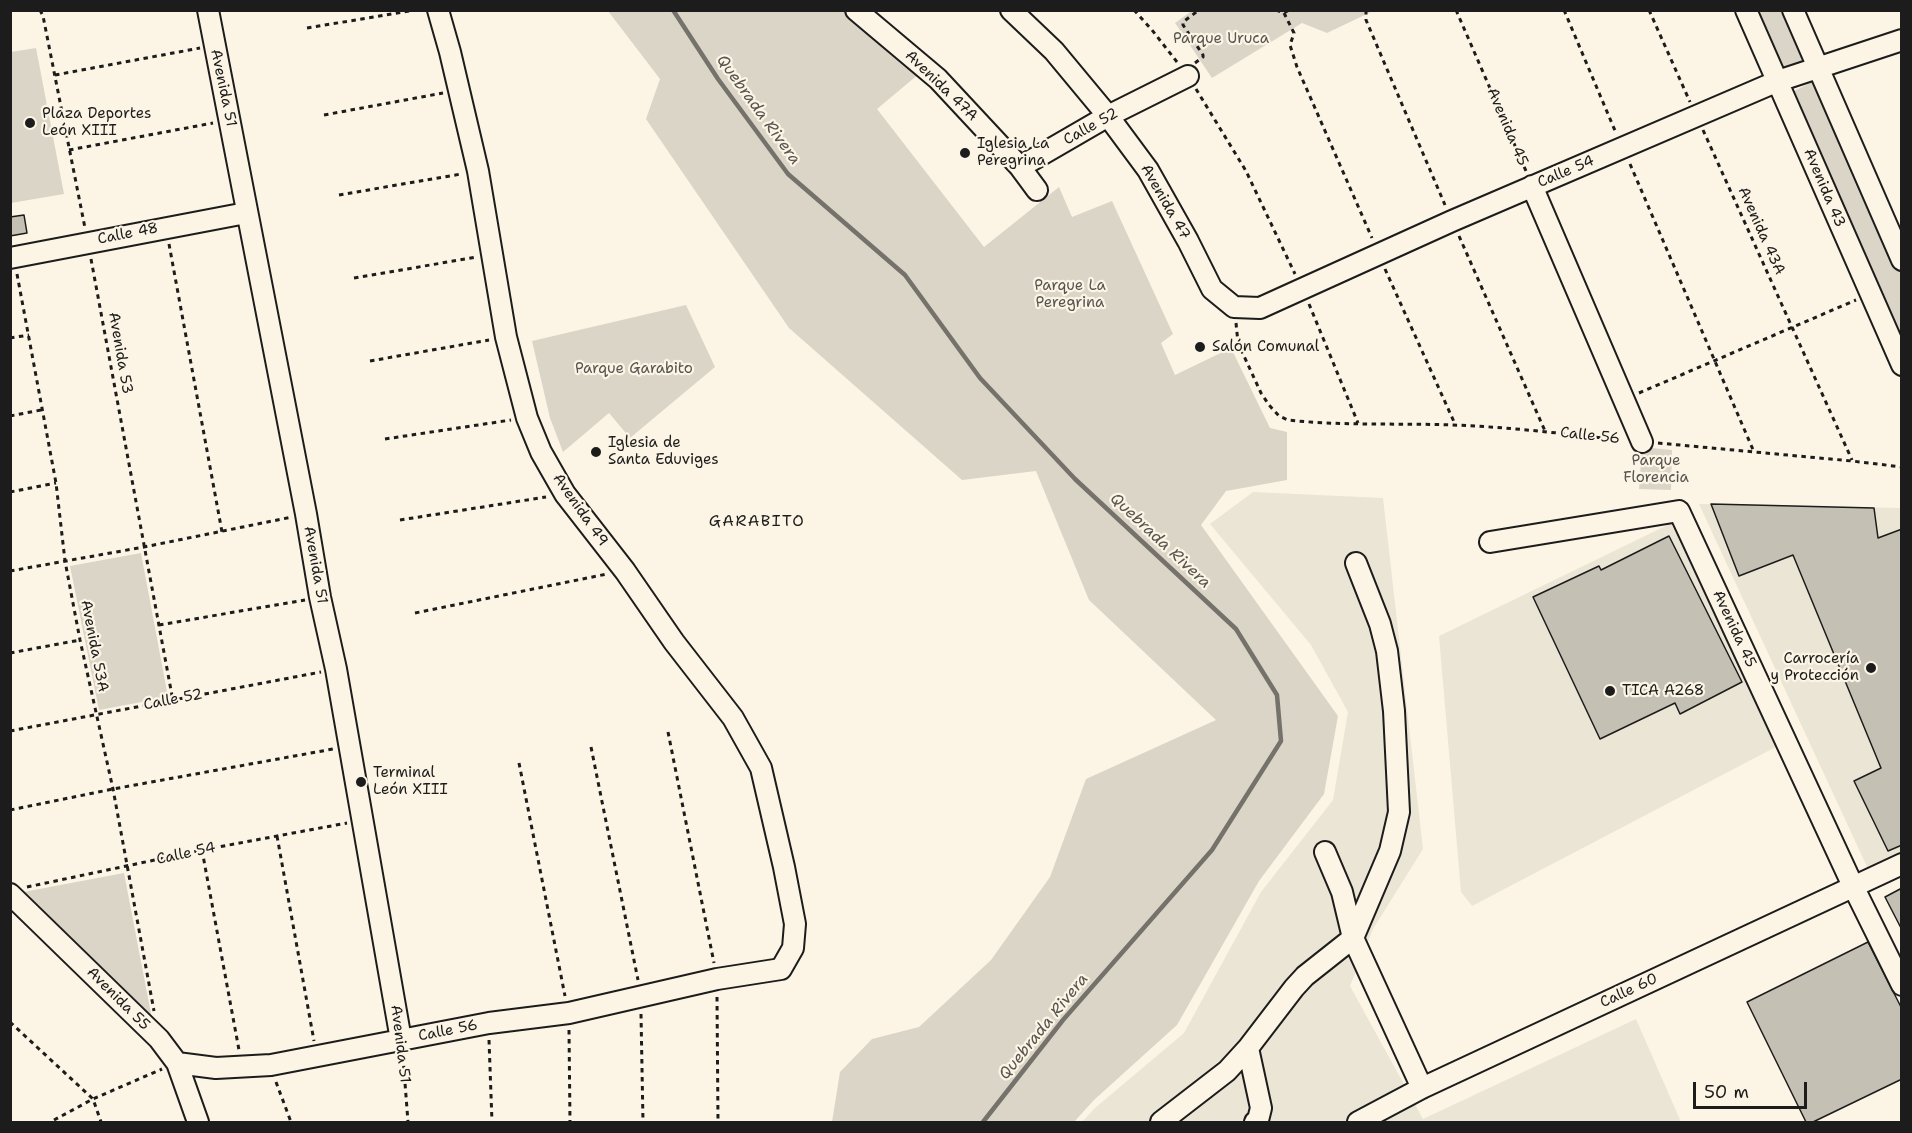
<!DOCTYPE html>
<html>
<head>
<meta charset="utf-8">
<style>
  body { margin:0 }
  #map { position:relative; width:1912px; height:1133px; overflow:hidden; background:#fcf5e5; font-family:"Shantell Sans",sans-serif }
  canvas { display:block }
  .frame { position:absolute; inset:0; border:12px solid #1c1c1c; pointer-events:none }
  .scale { position:absolute; left:1693px; top:1082px; width:114px; height:27px; box-sizing:border-box; border:3px solid #1c1c1c; border-top:0; padding-left:8px; font-size:18px; line-height:21px; white-space:nowrap; color:#1c1c1c; -webkit-text-stroke:4px #fcf5e5; paint-order:stroke }
</style>
</head>
<body>
<div id="map">
<canvas width="1912" height="1133"></canvas>
<div class="frame"></div>
<div class="scale">50 m</div>
</div>
<script>
const c = document.querySelector('canvas').getContext('2d');
c.lineJoin = 'round';
function paint(path, color) { c.fillStyle = color; c.fill(path, 'evenodd'); }
function stroke(path, color, width, dash) { c.strokeStyle = color; c.lineWidth = width; c.lineCap = dash ? 'butt' : 'round'; c.setLineDash(dash || []); c.stroke(path); }
function drawText(font, color, halo, rows, align = 'center') {
  c.font = font + ' "Shantell Sans",sans-serif'; c.lineWidth = 4.5; c.setLineDash([]); c.textBaseline = 'middle'; c.strokeStyle = halo; c.fillStyle = color; for (const [text, x, y, turn = 0] of rows) {
    c.save(); c.translate(x, y); c.rotate((+turn || 0) * Math.PI / 180); c.textAlign = isNaN(turn) ? turn : align; if (halo) c.strokeText(text, 0, 0); c.fillText(text, 0, 0); c.restore();
  }
}
const built = new Path2D(`
  M1253 492 1383 498 1423 849 1373 929 1350 986 1423 1119 1636 1019 1681 1122H1082L1095 1108 1184 1033 1261 892 1333 800 1348 712 1311 645 1210 524Z
  M1699 504 1901 508V854L1868 869Z
  M1680 519 1791 739 1472 906 1461 892 1439 636Z`);
const green = new Path2D(`
  M1193 10H1373V11L1327 33 1302 23 1212 78 1175 23Z
  M608 11H845L920 73 877 109 984 247 1059 187 1072 217 1112 201 1173 334 1161 343 1175 375 1231 348 1270 428 1287 432V480L1226 491 1201 525 1338 716 1324 794 1259 881 1177 1025 1094 1100 1074 1122H832L840 1072 872 1039 919 1027 991 960 1050 877 1086 779 1216 720 1089 600 1036 471 962 480 789 328 646 119 660 79Z
  M1752 11H1787L1809 62 1780 72Z
  M36 48 64 194 11 203V52Z
  M1818 79 1901 272V348L1790 93Z
  M686 305 715 367 630 438 609 413 563 452 550 418 532 341Z
  M1642 447 1672 450 1671 490 1639 489Z
  M141 553 168 697 99 710 70 566Z
  M124 873 153 1024 18 893Z`);
const stream = new Path2D(`
  M673 10 718 79 788 174 905 275 980 378 1075 479 1236 629 1277 695 1281 741 1212 850 1063 1020 983 1122`);
const building = new Path2D(`
  M24 215 27 233 10 236V217Z
  M1711 504 1874 508 1878 538 1902 529V845L1888 851 1854 781 1881 768 1793 555 1739 576Z
  M1669 536 1742 682 1680 714 1675 703 1600 739 1533 597 1599 566 1601 570Z
  M1902 888V930L1885 897Z
  M1868 942 1902 1009V1079L1813 1122H1806L1747 1002Z`);
const path = new Path2D(`
  M40 10 43 16 85 228
  M1134 10 1152 30 1177 62
  M1276 10 1284 13 1289 10
  M1366 10V20L1445 205
  M1456 10 1526 171
  M1564 10 1616 133
  M1649 10 1690 102
  M1284 13 1294 33 1290 45 1297 67 1372 238
  M307 28 416 10
  M1195 63 1203 57V55L1183 25V22L1199 10
  M55 75 200 48
  M1196 89 1246 171 1295 274
  M324 115 443 93
  M1703 130 1852 460
  M69 150 213 123
  M1630 164 1754 452
  M339 195 461 174
  M1459 236 1545 431
  M169 244 222 532
  M91 259 173 701
  M1385 269 1455 424
  M17 274 56 483 65 561 80 640 113 789 154 1011
  M354 278 477 257
  M1309 304 1358 423
  M1236 323 1238 343 1261 393 1269 405 1279 416 1288 420C1342 426 1398 423 1453 425 1509 427 1566 434 1622 440
  M10 338 29 335
  M370 361 489 340
  M1639 393 1856 300
  M10 416 41 410
  M385 439 511 420
  M1658 443 1852 461 1902 467
  M10 492 56 483
  M400 520 546 497
  M10 571 144 547 292 517
  M415 613 607 574
  M159 625 305 600
  M10 653 80 640
  M10 731 321 672
  M668 732 714 963
  M591 747 638 980
  M519 763 565 996
  M10 810 113 789 333 749
  M277 836 314 1041
  M202 850 239 1050
  M27 887 202 850 347 823
  M717 997 718 1122
  M641 1014 643 1122
  M10 1022 93 1099 101 1122
  M569 1030 570 1122
  M489 1040 492 1122
  M403 1057 408 1122
  M276 1082 291 1122
  M54 1120 93 1099 162 1069`);
const minor = new Path2D(`
  M208 10 306 514 320 597 336 669 401 1040
  M856 10 938 79 1020 167
  M1011 10 1054 51 1108 116 1148 170 1188 241 1212 289 1234 307 1260 308 1452 221 1778 81 1902 40
  M1746 10 1902 365
  M1793 10 1902 260
  M1532 186 1642 442
  M1037 190 1020 167 1108 116 1188 76
  M10 258 246 213
  M1490 542 1679 511 1853 886 1902 985
  M1325 852 1342 892 1353 938 1422 1088
  M10 894 159 1039 177 1063 198 1122
  M177 1063 216 1068 271 1065 489 1023 569 1013 717 979 781 969 793 948 795 924 784 867 761 768 733 718 674 642 625 571 565 494 541 452 527 418 506 337 478 171 450 52 438 10
  M1161 1122 1227 1071 1248 1048
  M1255 1122 1258 1120 1261 1108 1248 1048 1294 988 1305 976 1353 938 1390 851 1399 812 1394 711 1387 651 1380 624 1356 563
  M1358 1122 1422 1088 1902 864`);
const markers = [
  [30,123,6,"#1c1c1c"],
  [965,153,6,"#1c1c1c"],
  [1200,347,6,"#1c1c1c"],
  [596,452,6,"#1c1c1c"],
  [1871,668,6,"#1c1c1c"],
  [1610,691,6,"#1c1c1c"],
  [361,782,6,"#1c1c1c"]
];
const parkNames = [
  ["Parque Uruca",1221,39],
  ["Parque La",1070,286],
  ["Peregrina",1070,303],
  ["Parque Garabito",634,369],
  ["Parque",1656,461],
  ["Florencia",1656,478]
];
const streetNames = [
  ["Avenida 47A",941,86,44],
  ["Avenida 51",223,88,78],
  ["Calle 52",1091,127,-29],
  ["Avenida 45",1507,127,67],
  ["Calle 54",1566,172,-23],
  ["Avenida 43",1824,188,67],
  ["Avenida 47",1165,202,60],
  ["Avenida 43A",1761,231,66],
  ["Calle 48",128,234,-11],
  ["Avenida 53",120,353,80],
  ["Calle 56",1590,436,6],
  ["Avenida 49",580,510,55],
  ["Avenida 51",315,565,80],
  ["Avenida 45",1734,629,65],
  ["Avenida 53A",94,646,79],
  ["Calle 52",173,700,-11],
  ["Calle 54",186,854,-12],
  ["Calle 60",1629,991,-25],
  ["Avenida 55",118,999,45],
  ["Calle 56",448,1031,-11],
  ["Avenida 51",400,1044,83]
];
const poiNames = [
  ["Plaza Deportes",42,114],
  ["León XIII",42,131],
  ["Iglesia La",977,144],
  ["Peregrina",977,161],
  ["Salón Comunal",1212,347],
  ["Iglesia de",608,443],
  ["Santa Eduviges",608,460],
  ["Carrocería",1859,659,"right"],
  ["y Protección",1859,676,"right"],
  ["TICA A268",1622,691],
  ["Terminal",373,773],
  ["León XIII",373,790]
];
const waterNames = [
  ["Quebrada Rivera",758,110,54],
  ["Quebrada Rivera",1160,541,43],
  ["Quebrada Rivera",1044,1027,-51]
];
const neighbourhoodNames = [
  ["GARABITO",757,522]
];
paint(built, '#ebe5d6');
paint(green, '#dbd5c8');
stroke(stream, '#75726c', 4.5);
paint(building, '#c4c0b3');
stroke(building, '#1c1c1c', 1.5);
stroke(minor, '#1c1c1c', 24);
stroke(path, '#1c1c1c', 3, [4.5, 4.5]);
stroke(minor, '#fcf5e5', 20);
for (const [x, y, r, color] of markers) { const dot = new Path2D(); dot.arc(x, y, r, 0, 2 * Math.PI); c.fillStyle = color; c.fill(dot); stroke(dot, '#fcf5e5', 2); }
drawText('15px', '#555450', '#fcf5e5', parkNames);
drawText('15px', '#1c1c1c', '#fcf5e5', streetNames);
drawText('15px', '#1c1c1c', '#fcf5e5', poiNames, 'left');
drawText('italic 16px', '#575551', '#fcf5e5', waterNames);
c.letterSpacing = '1.5px';
drawText('16px', '#1c1c1c', '#fcf5e5', neighbourhoodNames);
c.letterSpacing = '0px';
</script>
</body>
</html>
